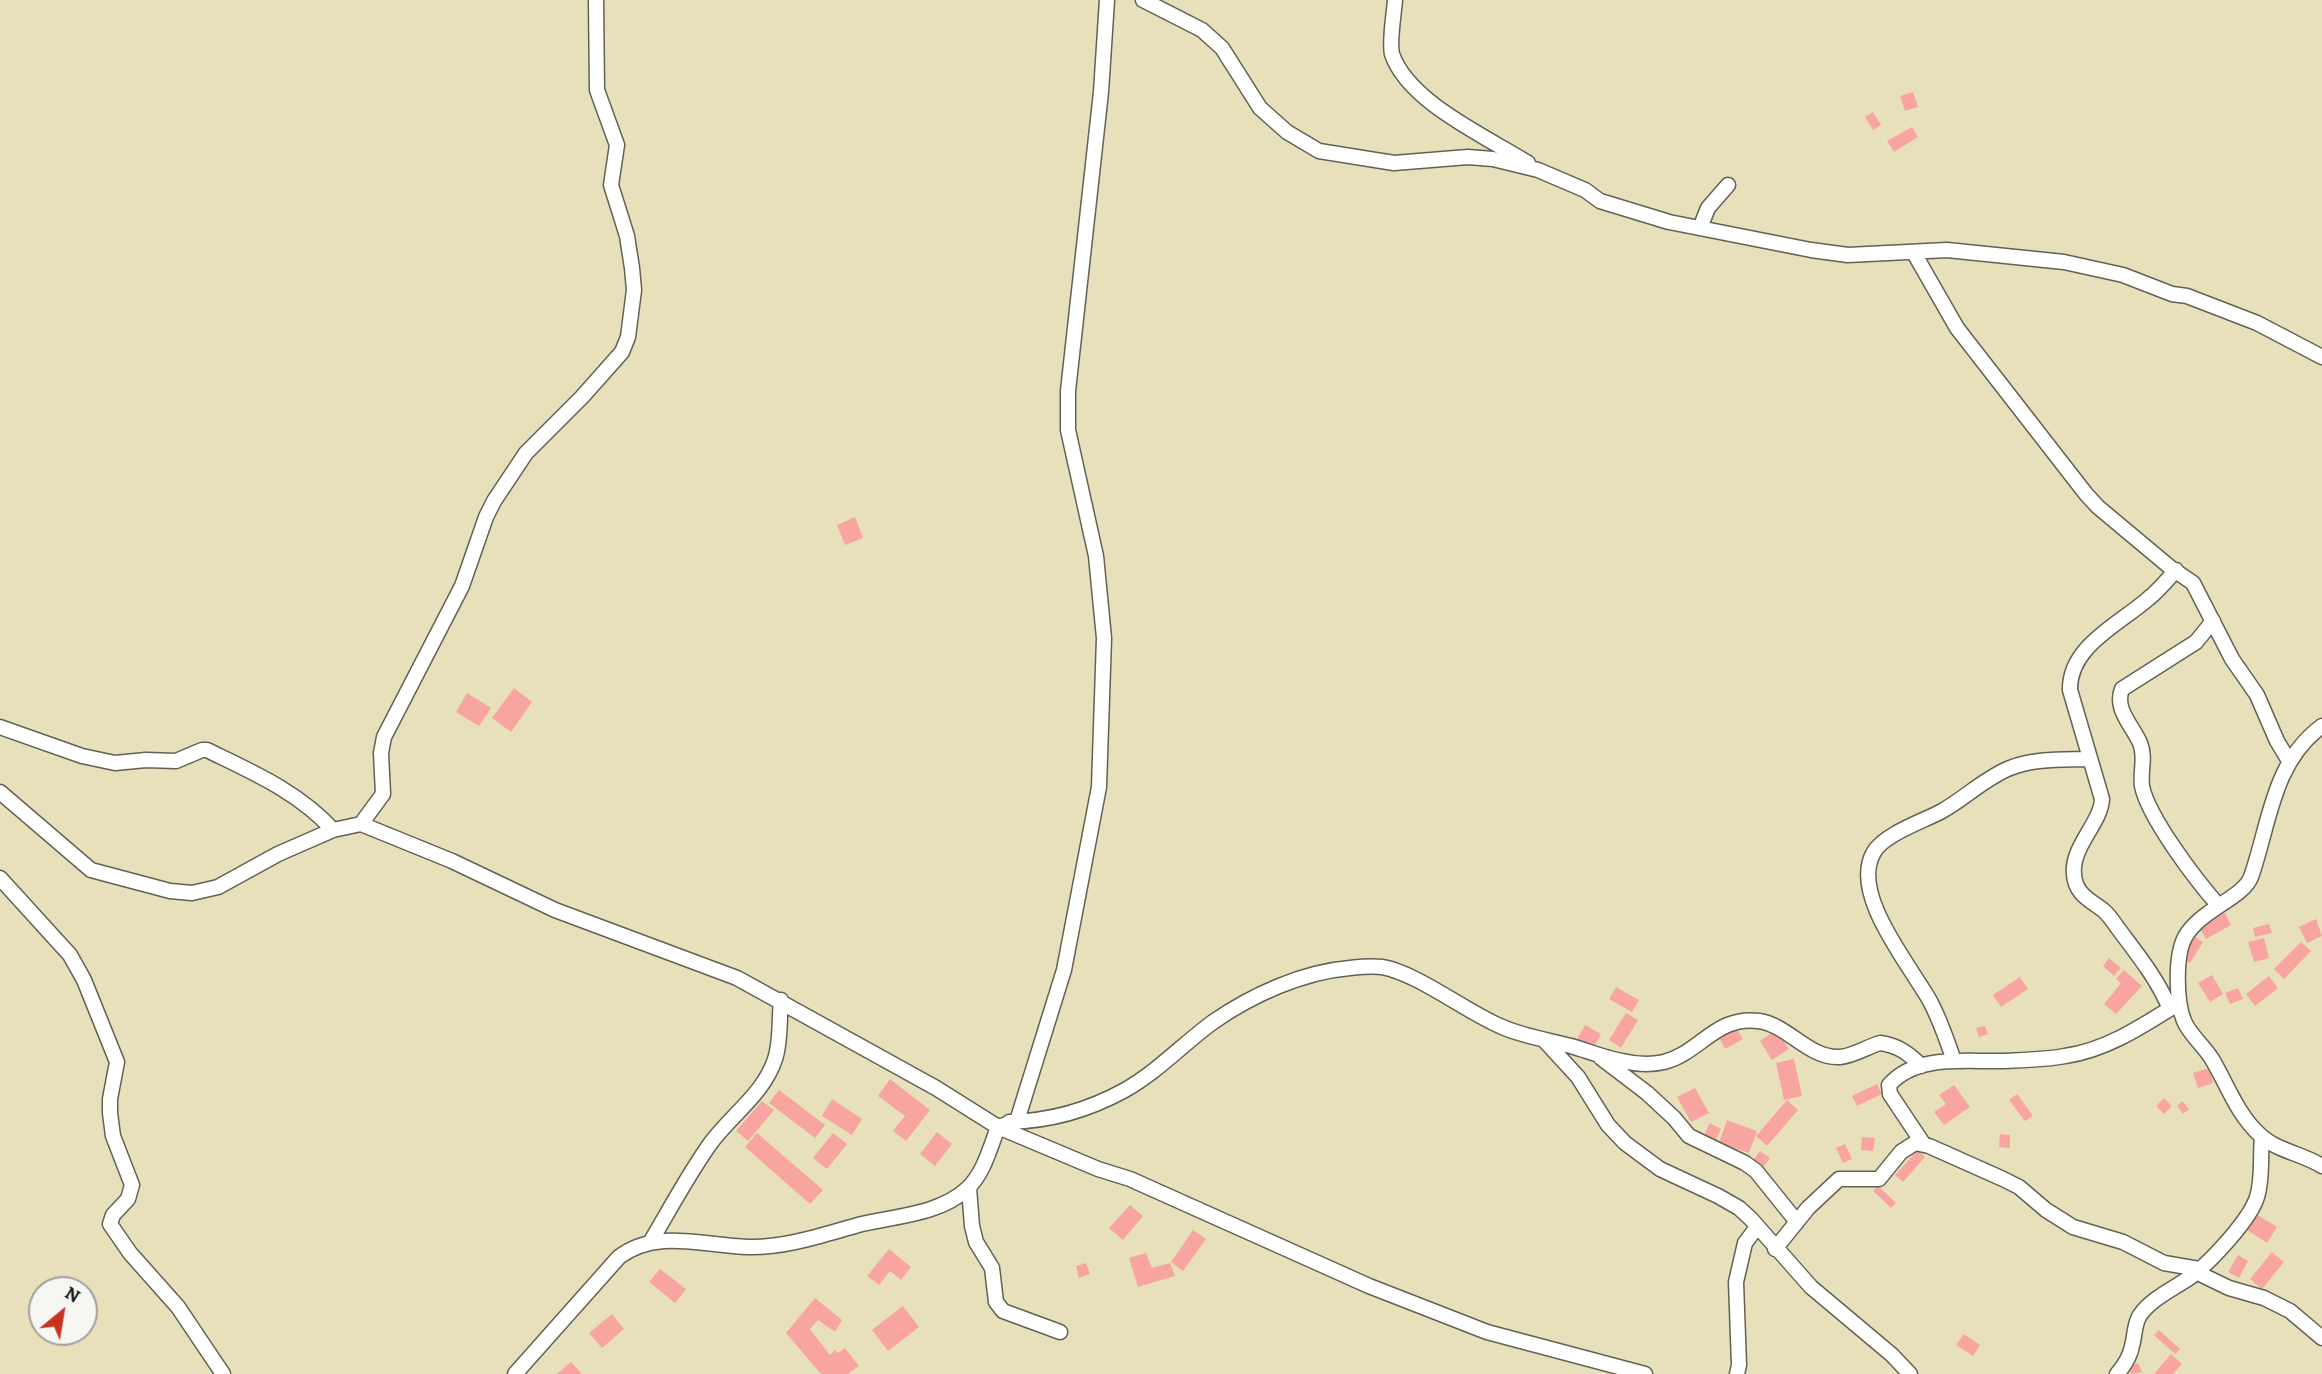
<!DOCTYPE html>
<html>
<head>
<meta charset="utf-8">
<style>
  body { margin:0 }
  #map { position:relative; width:2322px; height:1374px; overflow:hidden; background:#e8e0bb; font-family:Alegreya,serif }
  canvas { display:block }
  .north { position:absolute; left:28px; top:1276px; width:70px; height:70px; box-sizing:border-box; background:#f6f6f2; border:2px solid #9f9f9c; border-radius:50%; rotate:30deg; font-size:19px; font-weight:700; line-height:28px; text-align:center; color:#1c1c1c }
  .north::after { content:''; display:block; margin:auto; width:24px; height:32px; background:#c8321e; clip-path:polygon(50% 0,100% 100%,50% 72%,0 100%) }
</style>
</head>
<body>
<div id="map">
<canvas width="2322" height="1374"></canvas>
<div class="north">N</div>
</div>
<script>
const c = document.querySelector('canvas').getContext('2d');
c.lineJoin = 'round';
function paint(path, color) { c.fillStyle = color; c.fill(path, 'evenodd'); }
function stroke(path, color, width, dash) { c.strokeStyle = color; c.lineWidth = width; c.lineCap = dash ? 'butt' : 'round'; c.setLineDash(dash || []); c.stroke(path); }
const building = new Path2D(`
  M1913 92 1918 107 1905 111 1900 96Z
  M1873 112 1881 125 1873 130 1865 117Z
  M1912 127 1918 137 1894 152 1887 141Z
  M855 517 863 538 845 545 837 525Z
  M514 688 532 702 511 732 492 718Z
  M467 693 491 708 479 726 456 712Z
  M2225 913 2231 925 2206 939 2199 927Z
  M2316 919 2322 936 2307 943 2299 927Z
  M2269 924 2272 933 2255 937 2253 928Z
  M2192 935 2203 942 2190 963 2178 957Z
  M2264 938 2269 958 2254 962 2248 942Z
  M2301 942 2311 951 2284 979 2274 969Z
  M2109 958 2121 968 2114 976 2103 966Z
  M2124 970 2142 986 2116 1014 2104 1004 2121 983 2116 979Z
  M2212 975 2223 994 2210 1002 2198 983Z
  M2269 976 2278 988 2255 1006 2246 994Z
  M2020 977 2028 989 2001 1007 1993 995Z
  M1616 987 1639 1000 1632 1012 1609 999Z
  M2238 988 2243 999 2230 1004 2225 993Z
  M1626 1013 1638 1020 1621 1048 1609 1040Z
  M1585 1025 1601 1034 1593 1049 1577 1039Z
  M1985 1026 1988 1034 1979 1037 1976 1028Z
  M1736 1028 1743 1039 1725 1049 1719 1037Z
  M1776 1030 1789 1049 1772 1060 1760 1041Z
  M1794 1059 1802 1096 1784 1100 1776 1063Z
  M2209 1068 2213 1083 2198 1088 2193 1073Z
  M890 1079 930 1110 906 1141 893 1131 905 1116 878 1096Z
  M1877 1084 1882 1094 1857 1106 1852 1096Z
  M1954 1085 1970 1107 1944 1125 1934 1112 1946 1104 1939 1095Z
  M1695 1088 1709 1113 1691 1122 1677 1097Z
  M779 1090 825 1125 815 1138 769 1103Z
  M2017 1094 2033 1116 2025 1121 2009 1100Z
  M2164 1098 2172 1106 2164 1114 2156 1106Z
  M832 1099 862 1119 852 1135 822 1116Z
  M1787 1100 1798 1110 1767 1146 1756 1136Z
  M762 1101 774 1110 748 1141 736 1131Z
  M2182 1101 2189 1109 2183 1114 2177 1106Z
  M1727 1120 1757 1131 1749 1153 1719 1143Z
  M1710 1123 1721 1129 1715 1141 1704 1135Z
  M937 1132 952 1144 935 1166 920 1154Z
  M757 1133 823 1190 810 1204 745 1147Z
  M833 1133 847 1144 827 1169 813 1158Z
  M2000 1134 2010 1135V1148L1999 1147Z
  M1862 1137 1875 1138 1873 1151 1861 1150Z
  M1845 1144 1852 1159 1843 1163 1836 1148Z
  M1918 1150 1925 1157 1903 1182 1895 1175Z
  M1760 1151 1770 1158 1762 1169 1752 1162Z
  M1878 1186 1896 1203 1891 1208 1873 1191Z
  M1130 1205 1143 1216 1123 1240 1109 1228Z
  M2256 1214 2277 1227 2267 1243 2247 1230Z
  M1193 1230 1206 1239 1183 1271 1171 1262Z
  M889 1249 911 1267 901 1280 890 1271 879 1285 867 1276Z
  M2272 1252 2284 1262 2262 1289 2250 1279Z
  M1146 1253 1152 1268 1170 1263 1175 1276 1138 1287 1129 1258Z
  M2238 1255 2248 1261 2239 1278 2228 1272Z
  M1086 1263 1090 1274 1079 1278 1076 1266Z
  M660 1269 686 1289 675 1303 649 1282Z
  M815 1298 842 1320 835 1332 818 1320 810 1329 830 1355 835 1350 838 1353 845 1348 859 1366 848 1374H821L786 1333Z
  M903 1306 919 1327 888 1351 872 1330Z
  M612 1314 624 1329 602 1348 589 1333Z
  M2159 1330 2180 1349 2175 1354 2154 1335Z
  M1964 1334 1980 1345 1973 1356 1956 1345Z
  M2171 1354 2182 1364 2173 1374H2154Z
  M571 1362 582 1374H557Z
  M2138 1363 2142 1372 2131 1374 2128 1367Z`);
const minor = new Path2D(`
  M1143 0 1202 30 1222 48 1260 108 1287 132 1319 151 1394 163 1468 157 1493 159 1538 170 1585 190 1600 201 1669 222 1811 250 1848 255 1947 250 2064 262 2123 275 2172 294 2187 296 2257 323 2322 357
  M1395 0C1394 14 1389 42 1392 54 1408 102 1487 137 1528 163
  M1700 228 1708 208 1728 185
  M1914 253 1957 328 2086 494 2098 507 2171 568 2193 583 2232 659 2257 695 2277 741 2289 761
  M2213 621 2196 642 2122 689C2114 709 2132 725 2140 743 2146 757 2140 771 2142 786 2148 817 2196 880 2218 905
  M2322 726C2272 763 2270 823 2251 877 2243 898 2200 910 2185 937 2175 956 2176 1001 2184 1021 2190 1035 2204 1046 2212 1059 2228 1086 2237 1114 2260 1135 2277 1151 2303 1154 2322 1166
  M0 727 82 756 115 763 146 760 176 761 202 750H207C252 772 299 792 333 830
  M0 792 91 870 170 891 192 893 218 887 278 854 333 830 361 824 452 861 555 910 737 978 936 1088 998 1127 1098 1169 1130 1179 1369 1286 1487 1332 1645 1374
  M361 824 383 794 381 753 384 737 462 586 486 517 494 501 526 453 582 397 622 352 628 337 634 290 632 268 627 236 611 185 617 145 597 90 596 0
  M0 878 70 955 84 980 117 1062 110 1099V1113L113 1136 132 1185 128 1199 113 1215 110 1224 130 1253 178 1307 223 1374
  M2170 1009C2157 978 2137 954 2117 927 2113 921 2109 915 2103 910 2090 900 2075 894 2074 874 2071 847 2101 823 2102 799L2070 690C2069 646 2120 624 2149 598 2159 590 2167 580 2176 570
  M1544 1040 1578 1077 1608 1125 1625 1143 1660 1169 1718 1196 1739 1208 1751 1219 1811 1287 1892 1355 1910 1374
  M1601 1058 1647 1093 1674 1118 1689 1136 1745 1163 1756 1171 1797 1222
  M1954 1061C1947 1040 1940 1020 1930 1001 1910 965 1849 893 1874 852 1884 834 1924 821 1942 811 1965 798 1985 778 2010 768 2035 758 2064 760 2090 759
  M1009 1122C1050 1121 1089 1110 1125 1090 1157 1072 1183 1044 1213 1022 1252 995 1302 972 1350 968 1360 967 1372 966 1382 967 1417 973 1465 1011 1500 1026 1522 1036 1547 1040 1571 1046 1588 1051 1605 1058 1622 1061 1635 1064 1651 1065 1664 1062 1700 1053 1716 1015 1759 1021 1788 1025 1809 1059 1840 1057 1853 1056 1867 1047 1880 1043 1897 1045 1909 1053 1921 1066
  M1924 1145 1890 1094 1889 1085C1916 1054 1965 1062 2001 1061 2021 1060 2044 1060 2065 1056 2106 1050 2141 1027 2176 1005
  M969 1188 972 1226 976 1242 992 1268 996 1302 1003 1311 1060 1332
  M651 1241C670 1209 688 1175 710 1144 730 1116 764 1094 775 1059 781 1042 779 1019 781 1000
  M1775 1249 1808 1208 1839 1179H1879L1901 1152 1915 1143 1929 1146 2003 1179 2019 1187 2046 1210 2073 1227 2123 1242 2164 1263 2199 1269
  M2196 1272 2229 1288 2264 1298 2290 1311 2322 1338
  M515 1374 619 1257C657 1228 704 1246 748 1247 786 1248 825 1234 862 1224 896 1216 940 1214 967 1189 984 1173 990 1148 998 1127L1017 1121 1064 970 1099 787 1104 638 1096 556 1068 430V391L1101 92 1107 0
  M1737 1374 1739 1365 1736 1282 1745 1243 1757 1227
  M2117 1374C2124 1366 2130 1357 2132 1346 2135 1336 2134 1324 2140 1315 2152 1298 2175 1288 2192 1276 2211 1261 2250 1220 2257 1197 2263 1178 2260 1156 2262 1137`);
paint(building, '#f8a5a1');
stroke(minor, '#636154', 17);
stroke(minor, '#fff', 14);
</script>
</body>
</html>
